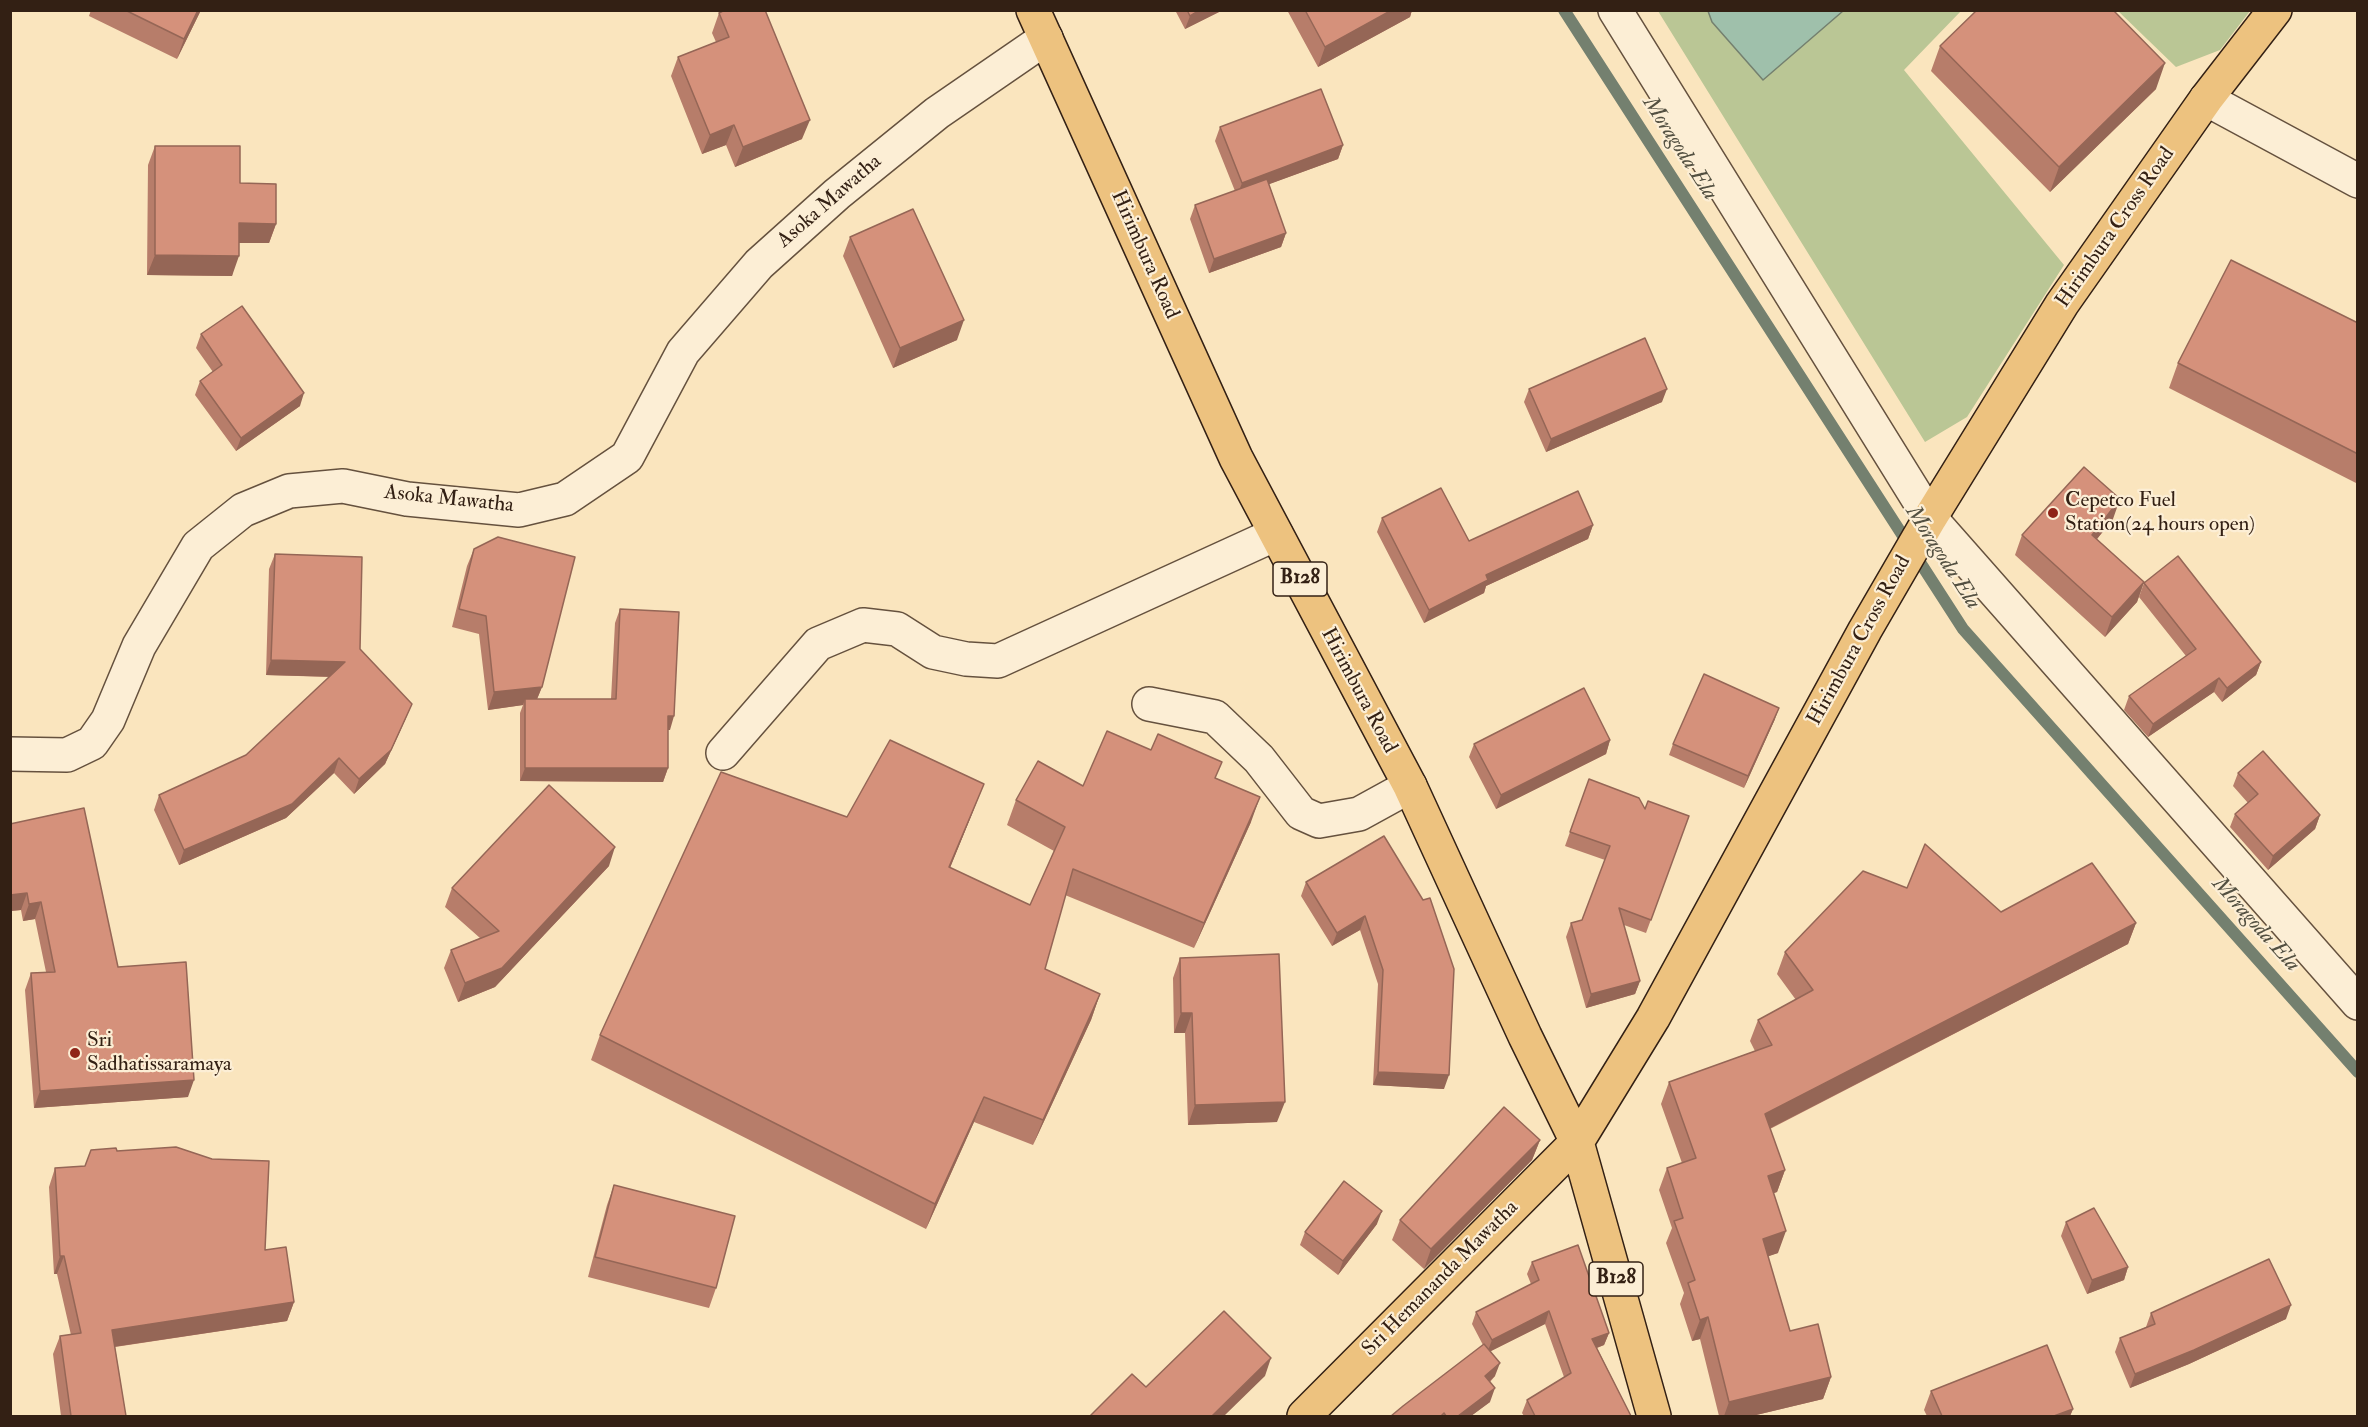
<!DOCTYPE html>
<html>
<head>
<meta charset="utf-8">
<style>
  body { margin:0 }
  #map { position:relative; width:2368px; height:1427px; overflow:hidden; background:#fae5be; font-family:"IM FELL Double Pica",serif }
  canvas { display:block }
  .frame { position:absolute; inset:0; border:12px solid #332014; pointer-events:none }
</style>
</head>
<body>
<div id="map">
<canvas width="2368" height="1427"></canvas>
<div class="frame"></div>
</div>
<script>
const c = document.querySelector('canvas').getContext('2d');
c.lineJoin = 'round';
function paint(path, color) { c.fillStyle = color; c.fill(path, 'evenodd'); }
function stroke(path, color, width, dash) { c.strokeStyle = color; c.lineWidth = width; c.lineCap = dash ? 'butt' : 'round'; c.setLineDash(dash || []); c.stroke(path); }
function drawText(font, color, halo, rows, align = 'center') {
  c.font = font + ' "IM FELL Double Pica",serif'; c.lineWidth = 4.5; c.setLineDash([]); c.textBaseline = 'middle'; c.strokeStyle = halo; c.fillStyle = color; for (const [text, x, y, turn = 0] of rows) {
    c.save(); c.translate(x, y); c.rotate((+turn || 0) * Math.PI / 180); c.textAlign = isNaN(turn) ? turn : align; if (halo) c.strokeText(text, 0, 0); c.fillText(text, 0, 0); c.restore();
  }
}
const green = new Path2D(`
  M1658 11H1961L1904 70 2064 265 1967 417 1925 442Z
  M2118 11H2250L2220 50 2176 67Z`);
const water = new Path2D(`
  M1708 11 1709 10 1843 11 1763 80 1712 22Z`);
const stream = new Path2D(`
  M1564 10 1963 629 2358 1072`);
const minor = new Path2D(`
  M1615 10 1930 518 2358 1003
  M2206 99 2358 181
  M1149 704 1215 717 1259 759 1301 813 1319 821 1359 814 1410 786
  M723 753 818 644 863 625 897 629 933 652 966 659 998 661 1276 534
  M10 754 67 755 92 743 108 720 139 646 198 546 243 510 289 491 343 486 407 499 519 510 565 499 627 457 683 352 759 264 837 194 937 113 1046 38`);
const major = new Path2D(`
  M1033 10 1236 458 1410 786 1525 1036 1577 1142 1654 1416
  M1304 1416 1577 1142 1653 1018 1865 630 1930 518 2062 304 2206 99 2275 10`);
const wall = new Path2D(`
  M91 10H201L177 59 89 16Z
  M1175 10H1223L1185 29Z
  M1287 10H1412L1410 17 1318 67Z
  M719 13 802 139 735 167 726 145 702 154 671 76 678 57 716 42 712 33Z
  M1940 46 2156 89 2050 192 1931 71Z
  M1220 127 1343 145 1338 159 1269 184 1286 233 1281 247 1209 273 1190 219 1195 205 1235 191 1215 141Z
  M155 146 240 183 276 224 269 243H239L232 276 147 275 148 165Z
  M850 237 957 340 893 368 843 256Z
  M2358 323V484L2169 388 2178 363Z
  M201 334 300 406 236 451 195 395 200 381 213 372 196 348Z
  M1529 389 1662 402 1546 452 1524 402Z
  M1382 518 1469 541 1593 525 1588 539 1486 586 1484 593 1424 623 1377 532Z
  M2113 519 2097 539 2144 582 2137 602 2105 637 2015 555 2022 535Z
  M474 549 542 687 537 699H611L615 623 620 609 670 730H668V768L663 782 520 781V713L523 705 488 710 479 634 452 627 467 566Z
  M275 554 360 649 406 718 385 764 354 794 334 773 286 818 179 865 154 810 159 795 246 755 330 677 266 675 269 569Z
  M2144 583 2261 662 2256 675 2222 702 2214 692 2148 737 2124 710 2129 696 2186 656 2139 597Z
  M1775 719 1744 788 1669 755 1673 744Z
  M1610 740 1606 754 1496 809 1469 757 1474 744Z
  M2238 773 2320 815 2315 829 2268 870 2230 827 2235 814 2248 803 2233 786Z
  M1216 778 1251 822 1194 948 1065 895 1045 969 1100 994 1091 1020 1033 1145 974 1122 926 1229 591 1060 600 1035 847 817 974 809 950 868 1030 905 1054 851 1007 825 1016 800 1083 786Z
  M1589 779 1645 809 1689 816 1646 933 1624 925 1640 981 1635 994 1586 1008 1566 937 1571 923 1582 920 1605 860 1565 846Z
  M10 824 118 967 188 1097 34 1108 25 990 31 973 46 972 35 919 23 921 21 910 10 911Z
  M1384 836 1444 1089 1373 1085 1378 984 1360 930 1332 946 1301 896 1306 882Z
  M609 866 495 987 458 1002 444 968 451 950 480 938 445 907 452 888Z
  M1907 888 2001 912 2136 923 2128 944 1770 1129 1785 1170 1777 1192 1773 1193 1778 1253 1768 1256 1790 1331 1831 1377 1823 1399 1752 1416H1719L1700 1339 1692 1341 1680 1304 1684 1293 1666 1243 1672 1228 1659 1190 1667 1168 1682 1163 1661 1104 1669 1082 1755 1051 1750 1041 1758 1020 1796 1000 1777 974 1785 952Z
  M1180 958 1277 1122 1188 1125 1185 1033H1174L1173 978Z
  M1540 1140 1532 1160 1424 1269 1392 1240 1400 1220Z
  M117 1151 265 1250 294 1302 287 1321 115 1347 126 1416H61L53 1354 60 1336 71 1335 57 1274H54L49 1187 55 1168 85 1166Z
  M614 1185 716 1288 709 1308 588 1277 607 1205Z
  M2066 1222 2128 1267 2124 1280 2087 1294 2061 1236Z
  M1377 1224 1338 1275 1300 1245 1305 1232Z
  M1532 1262 1609 1333 1604 1345 1597 1348 1631 1416H1524L1522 1413 1527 1400 1564 1377 1545 1324 1491 1351 1495 1376 1490 1382V1402L1471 1416H1391L1483 1345 1472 1324 1476 1312 1531 1284 1527 1274Z
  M2151 1313 2286 1319 2189 1364 2130 1388 2115 1352 2120 1338 2146 1327Z
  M1931 1391 2073 1409 2070 1416H1927L1924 1410Z`);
const shadedWall = new Path2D(`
  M198 10H201L177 59 184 39Z
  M1200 10H1223L1185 29 1190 16Z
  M1392 10H1412L1410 17 1318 67 1325 47Z
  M2165 63 2156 89 2050 192 2059 167Z
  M810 120 802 139 735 167 743 147Z
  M734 125 726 145 702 154 710 135Z
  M1343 145 1338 159 1237 196 1242 183Z
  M239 223 276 224 269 243H232Z
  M1286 233 1281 247 1209 273 1214 259Z
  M155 255 239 256 232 276 147 275Z
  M964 320 957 340 893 368 900 348Z
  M1667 389 1662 402 1546 452 1551 439Z
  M304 393 300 406 236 451 241 438Z
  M2120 499 2113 519 2084 555 2092 535Z
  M1593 525 1588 539 1486 586 1484 593 1424 623 1429 610 1486 575Z
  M2144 582 2137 602 2105 637 2112 617Z
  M271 660 345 662 340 677 266 675Z
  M2261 662 2256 675 2222 702 2227 688Z
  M2219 678 2214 692 2148 737 2153 724Z
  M542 687 535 704 525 699 523 705 488 710 494 692Z
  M412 704 406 718 385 764 354 794 359 779Z
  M1779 708 1775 719 1744 788 1748 776Z
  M668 716H674L670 730H663Z
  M1610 740 1606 754 1496 809 1501 795Z
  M339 758 334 773 286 818 179 865 184 850Z
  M525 768H668L663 782 520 781Z
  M984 784 974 809 940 892 949 867Z
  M1260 797 1251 822 1194 948 1204 923Z
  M2320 815 2315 829 2268 870 2273 856Z
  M615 847 609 866 495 987 458 1002 465 983Z
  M27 893 21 910 10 911V895Z
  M41 902 35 919 23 921 29 904Z
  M1365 916 1360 930 1332 946 1337 933Z
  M2136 923 2128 944 1757 1135 1765 1114Z
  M1640 981 1635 994 1586 1008 1591 994Z
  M1100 994 1091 1020 1033 1145 1043 1120Z
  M1181 1013H1192L1185 1033H1174Z
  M1378 1072 1449 1075 1444 1089 1373 1085Z
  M194 1080 188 1097 34 1108 40 1091Z
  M984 1097 974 1122 926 1229 935 1204Z
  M1285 1102 1277 1122 1188 1125 1195 1105Z
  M1540 1140 1532 1160 1424 1269 1431 1249Z
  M1785 1170 1777 1192 1760 1198 1768 1176Z
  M1382 1211 1377 1224 1338 1275 1343 1261Z
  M1786 1231 1778 1253 1755 1261 1763 1239Z
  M60 1256H64L57 1274H54Z
  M2128 1267 2124 1280 2087 1294 2092 1280Z
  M294 1302 287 1321 106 1348 112 1330Z
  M2291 1305 2286 1319 2189 1364 2130 1388 2135 1374Z
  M1549 1311 1545 1324 1487 1353 1492 1340Z
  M1708 1317 1700 1339 1692 1341 1700 1320Z
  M1609 1333 1604 1345 1588 1351 1592 1339Z
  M1271 1358 1265 1376 1224 1416H1212Z
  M1500 1363 1495 1376 1480 1390 1485 1376Z
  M1831 1377 1823 1399 1752 1416H1724L1729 1402Z
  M1495 1388 1490 1402 1471 1416H1458Z
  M2073 1409 2070 1416H2054Z`);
const building = new Path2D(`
  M125 10H198L184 39Z
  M725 10H765L810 120 743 147 734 125 710 135 678 57 729 37 719 13Z
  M1187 10H1200L1190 16Z
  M1305 10H1392L1325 47Z
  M1977 10H2113L2165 63 2059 167 1940 46Z
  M1321 89 1343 145 1242 183 1220 127Z
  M155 146H240V183L276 184V224L239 223V256L155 255Z
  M1267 179 1286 233 1214 259 1195 205Z
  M913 209 964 320 900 348 850 237Z
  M2231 260 2358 323V454L2178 363Z
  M242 306 304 393 241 438 200 381 222 365 201 334Z
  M1645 338 1667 389 1551 439 1529 389Z
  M2084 467 2120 499 2092 535 2144 582 2112 617 2022 535Z
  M1441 488 1469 541 1578 491 1593 525 1486 575 1488 580 1429 610 1382 518Z
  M498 537 575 557 542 687 494 692 486 616 459 609 474 549Z
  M275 554 362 557 360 649 412 704 391 750 359 779 339 758 292 804 184 850 159 795 246 755 345 662 271 660Z
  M2178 556 2261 662 2227 688 2219 678 2153 724 2129 696 2196 649 2144 583Z
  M620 609 679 612 674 716H668V768H525V699H616Z
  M1704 674 1779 708 1748 776 1673 744Z
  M1584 688 1610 740 1501 795 1474 744Z
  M1107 731 1151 750 1158 734 1222 762 1215 778 1260 797 1204 923 1073 869 1045 969 1100 994 1043 1120 984 1097 935 1204 600 1035 721 772 847 817 890 740 984 784 949 867 1030 905 1065 827 1016 800 1038 761 1083 786Z
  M2263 751 2320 815 2273 856 2235 814 2258 794 2238 773Z
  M1589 779 1639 798 1645 809 1648 801 1689 816 1651 920 1619 908 1640 981 1591 994 1571 923 1582 920 1610 846 1570 832Z
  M549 785 615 847 502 968 465 983 451 950 499 931 452 888Z
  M84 808 118 967 186 962 194 1080 40 1091 31 973 55 972 41 902 29 904 27 893 10 895V824Z
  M1384 836 1423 900 1430 898 1454 969 1449 1075 1378 1072 1383 970 1365 916 1337 933 1306 882Z
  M1925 844 2001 912 2092 863 2136 923 1765 1114 1785 1170 1768 1176 1786 1231 1763 1239 1790 1331 1818 1324 1831 1377 1729 1402 1708 1317 1700 1320 1688 1283 1695 1280 1674 1221 1683 1218 1667 1168 1696 1158 1669 1082 1772 1045 1758 1020 1813 990 1785 952 1863 871 1907 888Z
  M1279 954 1285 1102 1195 1105 1192 1013H1181L1180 958Z
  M1504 1107 1540 1140 1431 1249 1400 1220Z
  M176 1147 212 1159 269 1161 265 1250 286 1247 294 1302 112 1330 126 1416H71L60 1336 81 1333 64 1256H60L55 1168 85 1166 91 1150 116 1148 117 1151Z
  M1344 1181 1382 1211 1343 1261 1305 1232Z
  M614 1185 735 1216 716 1288 595 1257Z
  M2094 1208 2128 1267 2092 1280 2066 1222Z
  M1578 1245 1609 1333 1592 1339 1631 1416H1535L1527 1400 1571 1373 1549 1311 1492 1340 1476 1312 1539 1280 1532 1262Z
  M2269 1259 2291 1305 2194 1350 2135 1374 2120 1338 2155 1324 2151 1313Z
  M1224 1311 1271 1358 1212 1416H1090L1132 1374 1146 1387Z
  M1484 1344 1500 1363 1485 1376 1495 1388 1458 1416H1446L1444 1413 1441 1416H1391L1403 1406Z
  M2047 1345 2073 1409 2054 1416H1942L1931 1391Z`);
const markers = [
  [2053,513,6,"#8f2418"],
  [75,1053,6,"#8f2418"]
];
const shields = [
  [1300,579,54],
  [1616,1279,54]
];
const shieldNames = [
  ["B128",1300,579],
  ["B128",1616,1279]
];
const streetNames = [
  ["Asoka Mawatha",830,202,-41],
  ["Hirimbura Cross Road",2116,228,-55],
  ["Hirimbura Road",1144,255,66],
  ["Asoka Mawatha",449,500,6],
  ["Hirimbura Cross Road",1860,641,-61],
  ["Hirimbura Road",1358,691,62],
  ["Sri Hemananda Mawatha",1441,1279,-45]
];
const poiNames = [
  ["Cepetco Fuel",2065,501],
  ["Station(24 hours open)",2065,525],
  ["Sri",87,1041],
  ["Sadhatissaramaya",87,1065]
];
const waterNames = [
  ["Moragoda Ela",1679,149,57],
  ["Moragoda Ela",1942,558,57],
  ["Moragoda Ela",2255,925,48]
];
paint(green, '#bac695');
paint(water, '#9fc0ab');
stroke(water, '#74806f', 1.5);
stroke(stream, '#74806f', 12);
stroke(minor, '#65513e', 36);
stroke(major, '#332014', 36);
stroke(minor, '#fceed5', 33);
stroke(major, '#edc27f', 33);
paint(wall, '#b77d6a');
paint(shadedWall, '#956656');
paint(building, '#d5917b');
stroke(building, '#956656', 1.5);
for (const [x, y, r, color] of markers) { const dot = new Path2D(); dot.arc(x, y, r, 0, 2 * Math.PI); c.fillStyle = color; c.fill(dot); stroke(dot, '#fceed5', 2); }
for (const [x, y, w] of shields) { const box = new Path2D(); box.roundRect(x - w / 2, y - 17, w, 34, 4.5); c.fillStyle = '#fceed5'; c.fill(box); stroke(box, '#332014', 1.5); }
drawText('bold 20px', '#332014', null, shieldNames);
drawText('21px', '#332014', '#fceed5', streetNames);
drawText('21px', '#332014', '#fceed5', poiNames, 'left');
drawText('italic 22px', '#535041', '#fceed5', waterNames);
</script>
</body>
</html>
